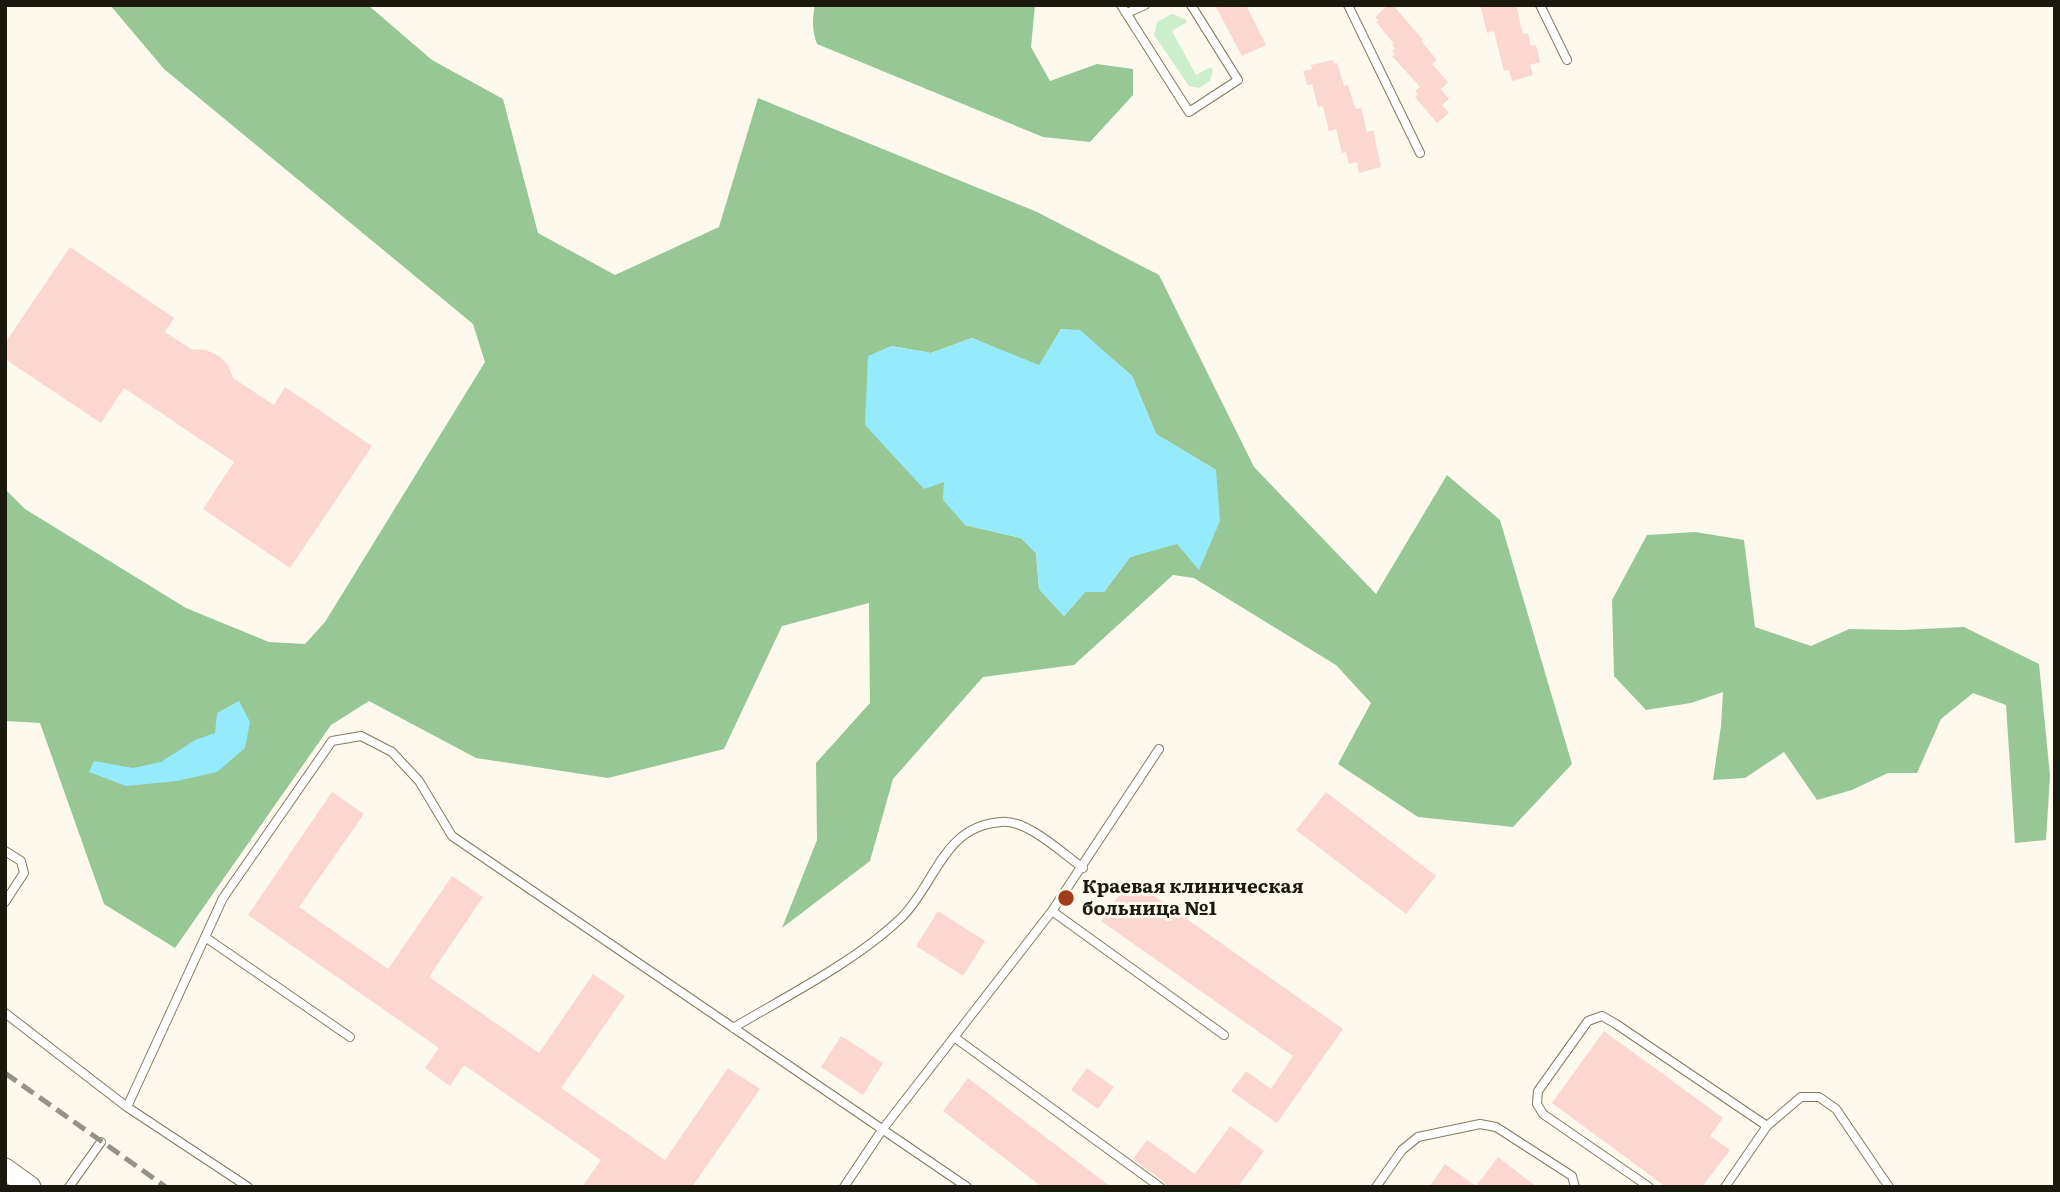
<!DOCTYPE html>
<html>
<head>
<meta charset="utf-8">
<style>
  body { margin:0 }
  #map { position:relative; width:2060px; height:1192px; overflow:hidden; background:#fdfaed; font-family:Literata,serif }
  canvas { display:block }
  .frame { position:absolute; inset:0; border:7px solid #1b180d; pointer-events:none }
</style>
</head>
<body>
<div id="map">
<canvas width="2060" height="1192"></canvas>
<div class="frame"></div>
</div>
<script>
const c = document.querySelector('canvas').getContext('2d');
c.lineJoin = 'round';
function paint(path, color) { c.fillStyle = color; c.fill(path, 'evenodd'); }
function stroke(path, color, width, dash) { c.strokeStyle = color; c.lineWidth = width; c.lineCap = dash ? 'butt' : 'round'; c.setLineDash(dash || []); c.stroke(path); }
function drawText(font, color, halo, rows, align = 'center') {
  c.font = font + ' Literata,serif'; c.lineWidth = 6; c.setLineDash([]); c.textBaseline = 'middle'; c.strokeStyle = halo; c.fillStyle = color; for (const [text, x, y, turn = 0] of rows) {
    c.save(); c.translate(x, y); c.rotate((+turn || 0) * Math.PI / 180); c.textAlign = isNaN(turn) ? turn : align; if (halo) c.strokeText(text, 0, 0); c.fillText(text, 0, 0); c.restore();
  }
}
const green = new Path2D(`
  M1172 14 1185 19 1187 22 1172 31 1196 75 1211 67 1213 71 1210 81 1199 88 1189 86 1154 35 1157 22Z`);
const forest = new Path2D(`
  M110 5H368L432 60 503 99 538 233 615 275 719 227 758 98 1037 212 1159 275 1254 467 1376 594 1447 475 1500 520 1572 764 1513 827 1418 817 1338 764 1371 703 1336 665 1194 578 1173 575 1074 665 983 677 893 779 870 861 782 928 817 840 816 763 870 703 869 603 782 626 724 749 608 778 476 758 369 701 331 725 175 948 104 904 40 723 5 721V489L25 509 186 608 269 642 305 644 325 622 485 362 473 324 164 69ZM1061 329 1080 331 1132 376 1156 434 1216 470 1199 569 1177 543 1130 557 1104 592H1085L1064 616 1039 589 1036 553 1021 538 965 525 944 482 891 346 931 353 972 338 1039 366Z
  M815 5H1035L1031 47 1050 81 1097 64 1133 69V95L1090 142 1043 137 817 44C812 30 812 20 815 5Z
  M1695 532 1744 540 1755 627 1811 646 1849 629 1902 630 1964 627 2039 664 2050 776 2046 840 2015 843 2006 705 1973 693 1941 719 1917 773H1888L1852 790 1817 800 1784 752 1745 778 1713 780 1721 726 1723 692 1691 703 1646 710 1614 676 1612 600 1647 535Z`);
const water = new Path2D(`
  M1061 329 1080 330 1132 376 1156 434 1216 470 1220 521 1199 570 1177 544 1130 557 1104 592H1085L1064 616 1039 589 1036 553 1021 538 965 525 943 500 944 482 924 489 865 425 868 356 891 346 931 353 972 338 1039 365Z
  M239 701 250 722 245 748 217 772 177 781 126 786 89 772 94 761 133 768 161 762 195 740 215 733 217 713Z`);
const building = new Path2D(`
  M1215 5H1246L1266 45 1242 56Z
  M1388 5H1393L1423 40 1421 41 1437 60 1432 64 1448 82 1441 89 1449 99 1442 105 1449 113 1437 123 1415 97 1418 94 1415 91 1420 87 1392 56 1395 55 1392 51 1395 49 1392 45 1394 44 1376 22 1378 20 1375 17Z
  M1480 5H1516L1523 34 1528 33 1531 46 1536 45 1540 62 1530 65 1533 75 1512 81 1509 70 1504 71 1494 31 1487 33Z
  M1333 60 1334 64 1337 63 1344 86 1348 85 1354 105 1356 109 1361 108 1367 132 1373 130 1381 167 1359 173 1357 162 1349 164 1346 152 1342 153 1336 129 1329 131 1323 106 1318 107 1312 84 1307 85 1303 71 1312 69 1311 65Z
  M70 247 174 318 165 332 191 349 206 350 219 356 228 365 233 378 274 405 285 387 372 446 290 568 203 509 234 462 124 388 101 423 5 359V343Z
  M332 792 364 814 299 907 388 969 452 876 483 897 429 977 539 1053 593 974 625 996 561 1088 665 1160 728 1068 760 1089 692 1187H582L601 1160 464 1065 450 1086 425 1068 439 1048 248 915Z
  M1326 792 1436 876 1406 914 1296 830Z
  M1130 879 1343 1029 1277 1123 1231 1091 1246 1071 1271 1089 1293 1056 1101 921Z
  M938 911 985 941 963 976 916 946Z
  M1604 1031 1723 1118 1710 1136 1730 1150 1702 1187H1666L1552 1103Z
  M841 1036 883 1063 863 1095 821 1067Z
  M1087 1068 1114 1087 1098 1109 1071 1090Z
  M968 1078 1111 1187H1042L943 1111Z
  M1230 1126 1264 1151 1238 1187H1166L1164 1182 1133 1159 1147 1140 1195 1174Z
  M1498 1157 1537 1187H1429L1445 1164 1476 1186Z`);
const service = new Path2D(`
  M1121 5 1189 112 1238 80 1191 5
  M1348 5 1420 153
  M1540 5 1567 60
  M1127 13 1145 5
  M5 851 21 861 24 873 5 902
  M1052 911 1224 1035
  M205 937 350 1037
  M5 1013 127 1107 248 1187
  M733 1028C787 996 858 960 902 917 936 883 943 826 1001 822 1027 819 1062 853 1083 868
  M954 1037 1160 1187
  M127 1107 223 898 332 741 361 736 392 752 419 781 452 836 967 1187
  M69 1187 101 1142
  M844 1187 882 1130 1052 911 1159 749
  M1376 1187 1402 1150 1418 1137 1480 1124 1496 1127 1572 1176 1575 1187
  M1649 1187 1543 1114 1537 1104 1538 1091 1588 1021 1602 1016 1616 1024 1767 1126
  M1725 1187 1767 1126 1801 1097H1819L1836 1109 1889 1187`);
const secondary = new Path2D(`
  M5 1169 30 1187`);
const rail = new Path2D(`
  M5 1073 166 1187`);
const markers = [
  [1066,898,9,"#a33c19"]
];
const poiNames = [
  ["Краевая клиническая",1082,887],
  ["больница №1",1082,909]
];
paint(green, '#cdeecb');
paint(forest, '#97c795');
paint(water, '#95ebfc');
paint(building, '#fbd7d0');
stroke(service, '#837a5f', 10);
stroke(secondary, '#837a5f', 23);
stroke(service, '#fff', 8);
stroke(secondary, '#fff', 21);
stroke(rail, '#959286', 5, [14, 7]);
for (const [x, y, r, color] of markers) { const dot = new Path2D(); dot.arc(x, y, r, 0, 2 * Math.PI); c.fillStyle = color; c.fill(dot); stroke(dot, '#fdfaed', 2.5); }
drawText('bold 19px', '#1b180d', '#fdfaed', poiNames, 'left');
</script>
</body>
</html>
